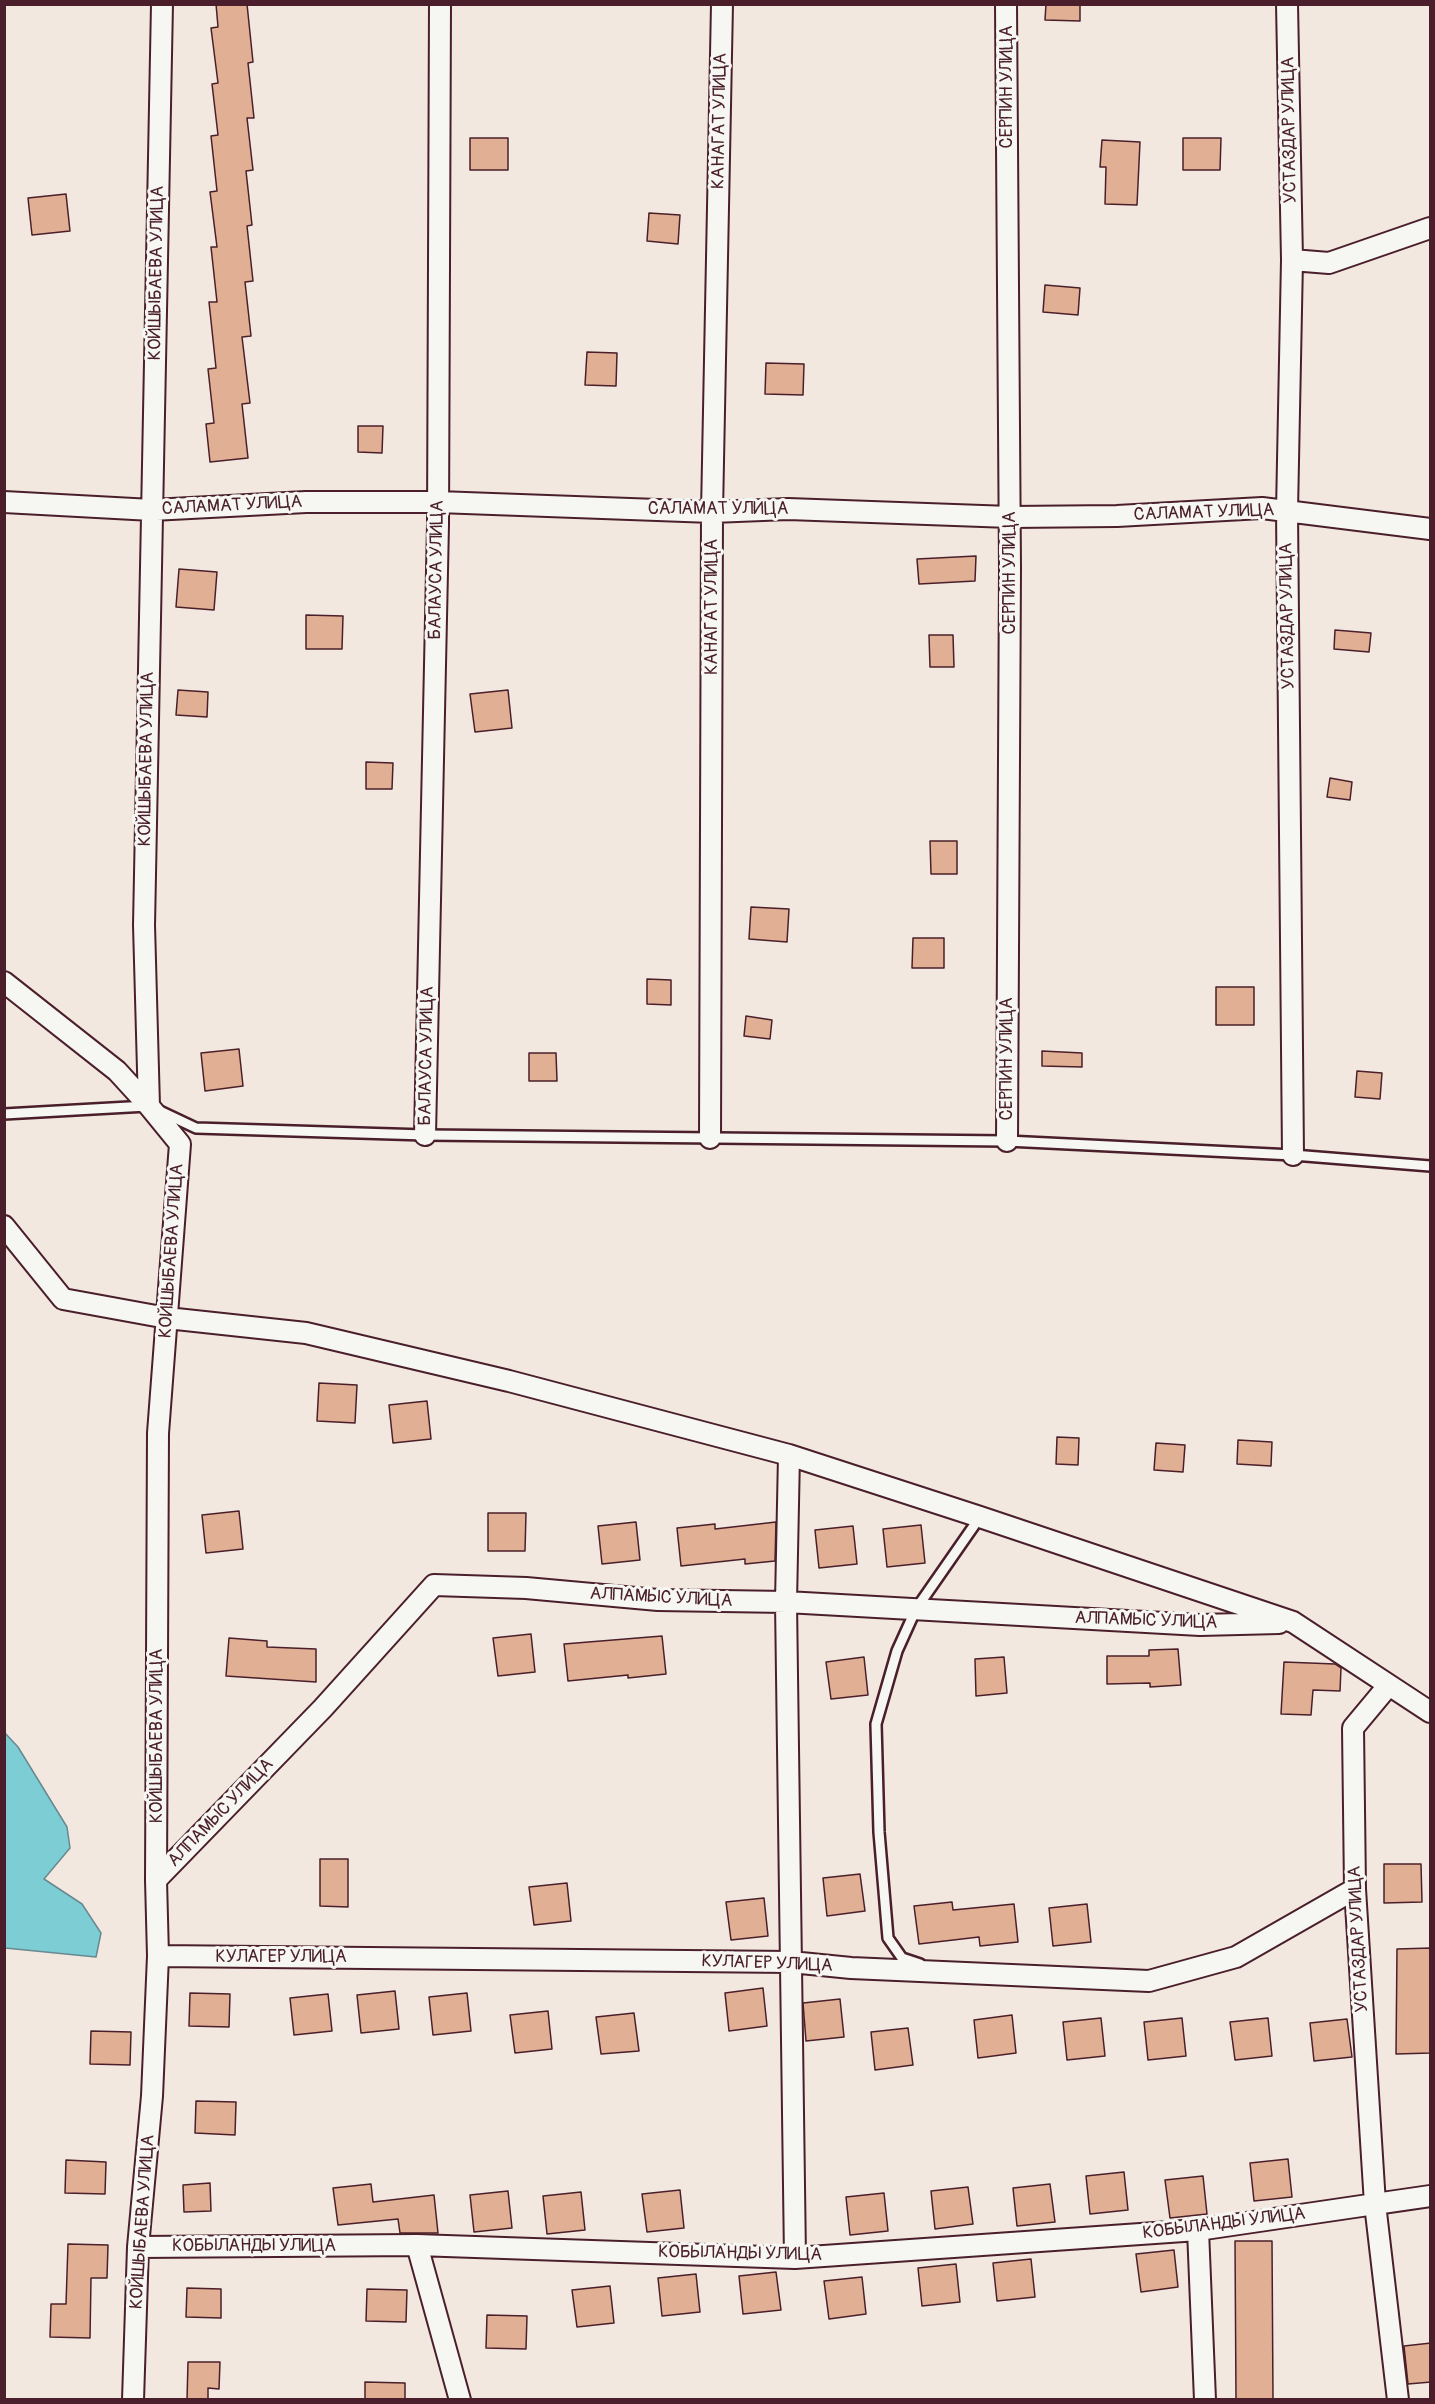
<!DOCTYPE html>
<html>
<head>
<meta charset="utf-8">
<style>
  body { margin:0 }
  #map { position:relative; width:1435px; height:2404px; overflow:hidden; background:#f2e8df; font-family:Pangolin,sans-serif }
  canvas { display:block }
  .frame { position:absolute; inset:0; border:6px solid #4a1f2b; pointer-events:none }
</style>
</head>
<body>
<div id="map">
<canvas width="1435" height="2404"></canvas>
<div class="frame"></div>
</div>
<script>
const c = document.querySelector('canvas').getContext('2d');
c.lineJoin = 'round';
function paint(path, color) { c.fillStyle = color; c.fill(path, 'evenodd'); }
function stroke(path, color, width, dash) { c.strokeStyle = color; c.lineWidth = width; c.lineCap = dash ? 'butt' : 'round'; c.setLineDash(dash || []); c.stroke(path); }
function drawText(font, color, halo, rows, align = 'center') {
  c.font = font + ' Pangolin,sans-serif'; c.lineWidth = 6; c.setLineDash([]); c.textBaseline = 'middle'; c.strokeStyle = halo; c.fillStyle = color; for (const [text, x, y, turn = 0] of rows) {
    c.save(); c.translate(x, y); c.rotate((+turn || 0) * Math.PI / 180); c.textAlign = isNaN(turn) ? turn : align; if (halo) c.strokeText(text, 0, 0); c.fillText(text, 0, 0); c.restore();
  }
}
const water = new Path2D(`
  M5 1733 18 1747 67 1827 70 1848 44 1879 82 1904 101 1933 96 1957 5 1948Z`);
const building = new Path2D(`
  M216 4H247L253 62 248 63 254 118H247L253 170 246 171 252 225 247 226 253 281 245 282 251 336 242 337 250 403 242 404 248 458 210 462 206 424 214 423 208 369 216 368 209 302H217L211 247H217L210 192 217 191 211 136 218 135 212 84 218 83 211 28 218 27Z
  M1046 4H1080V21L1045 20Z
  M470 138H508V170H470Z
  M1183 138H1221L1220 170H1183Z
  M1102 140 1140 142 1137 205 1105 204 1106 167H1100Z
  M66 194 70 231 32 235 28 198Z
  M649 213 680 215 678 244 647 241Z
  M1045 285 1080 288 1078 315 1043 312Z
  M587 352 617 353 616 386 585 385Z
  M766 363 804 364 803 395 765 394Z
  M358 426H383L382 453 358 452Z
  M976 556 975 581 919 584 917 559Z
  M179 569 217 572 214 610 176 607Z
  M306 615 343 616 342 649H306Z
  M1335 630 1371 633 1369 652 1334 649Z
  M929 635H953L954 667H930Z
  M178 690 208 692 207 717 176 715Z
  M508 690 512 728 475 732 470 694Z
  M366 762 393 763 392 789H366Z
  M1330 778 1352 782 1350 800 1327 797Z
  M930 841H957V874H931Z
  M751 907 789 909 787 942 749 939Z
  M913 938H944V968H912Z
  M647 979 671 980V1005L647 1004Z
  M1216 987H1254V1025H1216Z
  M746 1016 772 1020 770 1039 744 1036Z
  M239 1049 243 1086 205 1091 201 1053Z
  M1042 1051 1082 1053V1067L1042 1066Z
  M529 1053H556L557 1081H529Z
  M1357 1071 1382 1073 1380 1099 1355 1097Z
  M319 1383 357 1385 355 1423 317 1421Z
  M427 1401 431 1439 393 1443 389 1405Z
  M1057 1437 1079 1438 1078 1465 1056 1464Z
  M1238 1440 1272 1442 1271 1466 1237 1464Z
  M1156 1443 1185 1445 1183 1472 1154 1470Z
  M239 1511 243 1549 206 1553 202 1515Z
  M488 1513H526L525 1551H488Z
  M636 1522 640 1560 602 1564 598 1526Z
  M776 1522 775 1561 745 1564V1559L681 1566 677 1528 715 1524V1529Z
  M921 1525 925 1563 887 1567 883 1529Z
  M853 1526 857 1564 819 1568 815 1530Z
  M531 1634 535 1672 498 1676 493 1638Z
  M662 1636 666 1674 628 1678V1675L568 1681 564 1644Z
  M229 1638 267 1641V1647L316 1649V1682L226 1676Z
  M1178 1649 1181 1685 1150 1687V1683L1107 1684V1656H1149V1650Z
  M864 1657 868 1695 831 1699 826 1662Z
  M1004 1657 1007 1693 976 1696 975 1659Z
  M1284 1662 1335 1664 1341 1668 1340 1691 1313 1690 1311 1715 1281 1714Z
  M320 1859H348V1907L320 1906Z
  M1384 1864H1421L1422 1902 1384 1903Z
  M860 1874 865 1911 827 1916 823 1878Z
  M567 1883 571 1921 534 1925 529 1887Z
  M764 1898 768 1936 731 1940 726 1902Z
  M952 1902 953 1910 1014 1904 1018 1942 980 1946 979 1937 919 1944 914 1906Z
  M1087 1904 1091 1942 1053 1946 1049 1908Z
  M1431 1948V2053L1396 2054 1397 1949Z
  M763 1988 767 2026 729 2031 725 1993Z
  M395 1991 399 2029 361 2033 357 1995Z
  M190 1993 230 1994 229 2027 189 2026Z
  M467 1993 471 2031 433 2035 429 1997Z
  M328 1994 332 2031 294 2035 290 1998Z
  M840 1999 844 2037 806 2041 803 2003Z
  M548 2011 552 2049 515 2053 510 2015Z
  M634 2013 639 2051 601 2054 596 2017Z
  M1012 2015 1016 2053 978 2058 974 2020Z
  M1101 2018 1105 2056 1067 2060 1063 2022Z
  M1182 2018 1186 2056 1148 2060 1144 2022Z
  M1268 2018 1272 2056 1235 2060 1230 2022Z
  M1347 2019 1352 2057 1314 2061 1310 2023Z
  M908 2028 913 2065 875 2070 871 2032Z
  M91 2031 131 2032 130 2065 90 2064Z
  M196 2101 236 2102 235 2135 195 2133Z
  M1288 2159 1292 2197 1254 2201 1250 2163Z
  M66 2160 106 2162 105 2194 65 2193Z
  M1124 2172 1128 2210 1090 2214 1086 2176Z
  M1203 2176 1207 2214 1170 2218 1165 2180Z
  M210 2183 211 2211 184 2212 183 2185Z
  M371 2184 373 2202 434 2195 438 2233H400L398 2219 338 2225 333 2188Z
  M1050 2184 1055 2222 1017 2226 1013 2188Z
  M968 2187 973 2224 935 2229 931 2191Z
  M680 2190 684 2228 647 2232 642 2194Z
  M508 2191 512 2228 474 2232 470 2195Z
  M581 2192 585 2230 547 2234 543 2196Z
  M884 2193 888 2231 850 2235 846 2197Z
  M1235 2241H1272L1273 2400H1236Z
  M68 2244 108 2245 107 2278H91L90 2338 50 2337 51 2304H66Z
  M1174 2250 1178 2287 1141 2292 1136 2254Z
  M1031 2259 1035 2297 997 2301 993 2263Z
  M956 2264 960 2302 922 2306 918 2268Z
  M776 2272 781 2310 743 2314 739 2276Z
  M696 2274 700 2312 662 2316 658 2278Z
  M862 2277 866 2314 829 2319 824 2281Z
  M610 2286 614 2323 577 2327 572 2290Z
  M187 2288 221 2289V2318L186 2317Z
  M367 2289 407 2290 406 2322 366 2321Z
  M487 2315 527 2316 526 2349 486 2348Z
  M1431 2343V2382L1408 2384 1404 2346Z
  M188 2362H220L219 2389 208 2388V2400H187Z
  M365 2382 405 2383V2400H365Z`);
const service = new Path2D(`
  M160 1111 196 1128 425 1135 1007 1141 1293 1155 1430 1166
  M4 1114 147 1106
  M920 1964 902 1958 888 1938 879 1832 876 1724 897 1651 916 1609 980 1517`);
const minor = new Path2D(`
  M1006 4 1010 568 1007 1141
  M1287 4 1292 260 1287 511 1293 1155
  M1292 260 1329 263 1430 228
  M4 502 152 510 306 502H438L712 512 788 509 1010 517 1117 516 1262 508 1430 529
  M4 982 117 1071 149 1106
  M425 1135 438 524 440 4
  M710 1138 712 512 722 4
  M4 1226 63 1299 167 1318 306 1333 509 1381 789 1455 980 1517 1293 1622 1430 1712
  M789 1455 786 1602 795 2258
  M156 1880 323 1708 434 1585 526 1588 658 1600 786 1602 1200 1625 1279 1623
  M158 1956 791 1962 851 1968 1149 1981 1236 1957 1355 1889
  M1198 2230 1205 2400
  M417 2245 460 2400
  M138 2247 417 2245 795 2258 1198 2230 1375 2204 1355 1889 1353 1728 1388 1686
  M133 2400 138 2247 152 2096 158 1956 156 1880 158 1433 180 1144 149 1106 144 925 162 4
  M1398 2400 1375 2204 1430 2196`);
const streetNames = [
  ["СЕРПИН УЛИЦА",1007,87,-90],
  ["КАНАГАТ УЛИЦА",720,121,-89],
  ["УСТАЗДАР УЛИЦА",1290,130,-91],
  ["КОЙШЫБАЕВА УЛИЦА",157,273,-89],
  ["САЛАМАТ УЛИЦА",232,506,-3],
  ["САЛАМАТ УЛИЦА",718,509],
  ["САЛАМАТ УЛИЦА",1204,513,-2],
  ["БАЛАУСА УЛИЦА",437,570,-89],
  ["СЕРПИН УЛИЦА",1010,573,-90],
  ["КАНАГАТ УЛИЦА",712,607,-90],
  ["УСТАЗДАР УЛИЦА",1288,616,-91],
  ["КОЙШЫБАЕВА УЛИЦА",147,759,-89],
  ["БАЛАУСА УЛИЦА",427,1056,-89],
  ["СЕРПИН УЛИЦА",1007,1059,-90],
  ["КОЙШЫБАЕВА УЛИЦА",172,1251,-86],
  ["АЛПАМЫС УЛИЦА",661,1598,3],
  ["АЛПАМЫС УЛИЦА",1146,1621,2],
  ["КОЙШЫБАЕВА УЛИЦА",157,1736,-90],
  ["АЛПАМЫС УЛИЦА",221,1813,-46],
  ["УСТАЗДАР УЛИЦА",1359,1939,-93],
  ["КУЛАГЕР УЛИЦА",281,1957],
  ["КУЛАГЕР УЛИЦА",767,1964,2],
  ["КОЙШЫБАЕВА УЛИЦА",143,2222,-86],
  ["КОБЫЛАНДЫ УЛИЦА",1224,2224,-7],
  ["КОБЫЛАНДЫ УЛИЦА",254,2246],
  ["КОБЫЛАНДЫ УЛИЦА",740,2254,1]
];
paint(water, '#7dced4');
stroke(water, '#698890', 1.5);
paint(building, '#e1af93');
stroke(building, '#4a1f2b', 1.5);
stroke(service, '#4a1f2b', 14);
stroke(minor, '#4a1f2b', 24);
stroke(service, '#f6f6f2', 9);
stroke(minor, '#f6f6f2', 20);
drawText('18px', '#4a1f2b', '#f6f6f2', streetNames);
</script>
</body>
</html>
